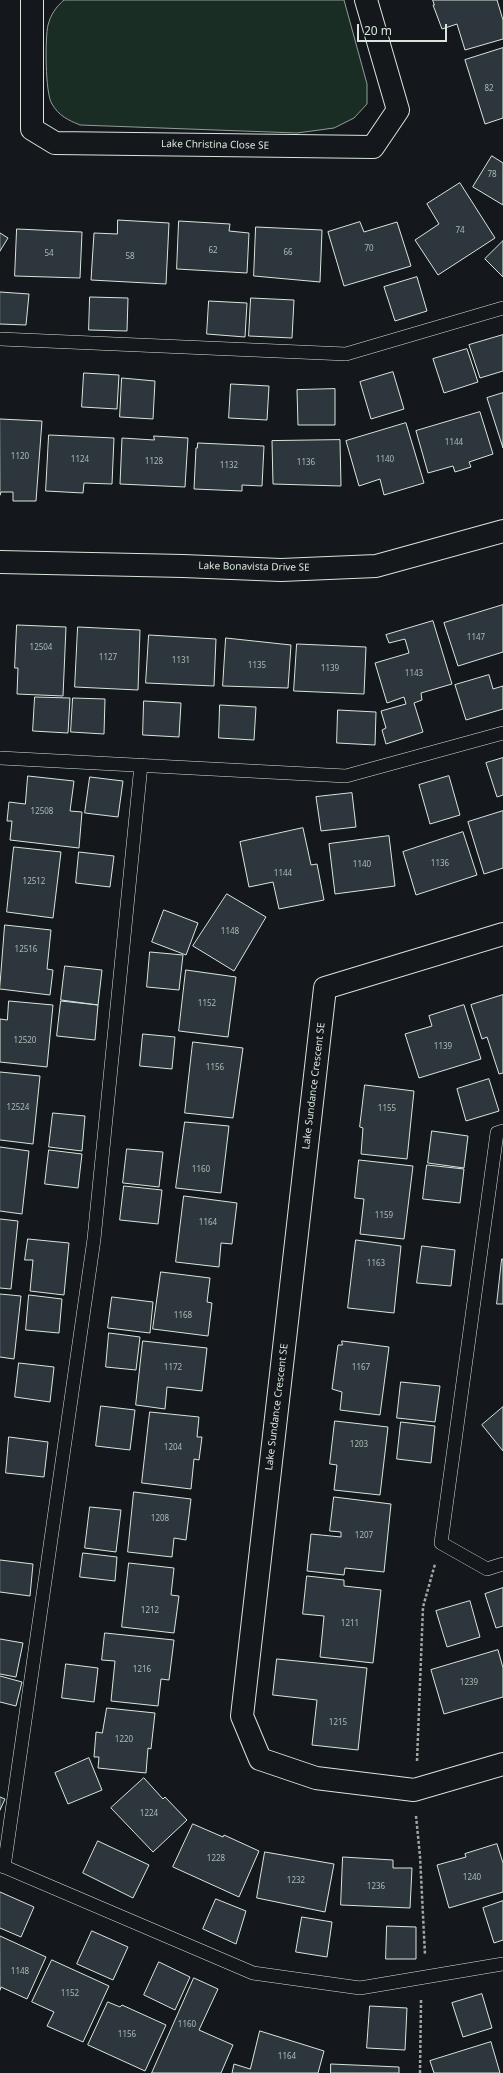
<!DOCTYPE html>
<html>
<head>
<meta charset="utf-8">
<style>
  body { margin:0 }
  #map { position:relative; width:503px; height:2073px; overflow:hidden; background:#14181c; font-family:"Noto Sans",sans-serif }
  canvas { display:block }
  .scale { position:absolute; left:357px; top:24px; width:90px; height:18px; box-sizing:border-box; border:2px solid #d8e6dc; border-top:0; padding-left:5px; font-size:12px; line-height:14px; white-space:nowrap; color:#d8e6dc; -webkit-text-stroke:3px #14181c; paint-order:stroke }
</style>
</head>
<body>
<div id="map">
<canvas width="503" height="2073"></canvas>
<div class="scale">20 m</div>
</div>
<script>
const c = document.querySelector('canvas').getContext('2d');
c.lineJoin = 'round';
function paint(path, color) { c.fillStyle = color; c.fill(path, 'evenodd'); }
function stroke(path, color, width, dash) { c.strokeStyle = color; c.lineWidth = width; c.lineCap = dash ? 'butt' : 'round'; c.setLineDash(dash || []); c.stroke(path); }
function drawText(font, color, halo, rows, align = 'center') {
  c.font = font + ' "Noto Sans",sans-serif'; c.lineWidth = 3; c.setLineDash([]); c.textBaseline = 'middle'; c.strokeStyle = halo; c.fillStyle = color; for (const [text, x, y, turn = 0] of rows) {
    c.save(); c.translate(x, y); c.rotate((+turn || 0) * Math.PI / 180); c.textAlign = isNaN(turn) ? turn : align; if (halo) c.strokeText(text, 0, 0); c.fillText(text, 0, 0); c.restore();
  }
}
const green = new Path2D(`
  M64 0H344L367 84V104L354 118 334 128 297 133 80 125C68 120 59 116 52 104 45 94 45 37 48 25 51 14 56 7 64 0Z`);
const building = new Path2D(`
  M433 0H497L503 20V39L465 50 457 24 442 29 433 5H434Z
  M503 48V118L485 124 465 60Z
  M492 156 503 163V205L473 187Z
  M460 183 495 238 438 275 415 240 439 224 427 204Z
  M118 220 169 223 166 284 91 280 94 233 117 234Z
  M179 221 230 224 229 231 249 233 247 273 177 269Z
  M360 222 364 232 397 222 411 266 344 286 328 232Z
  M256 227 322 230 320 282 254 276Z
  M17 229 82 232 80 278 15 276Z
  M0 233 8 238 0 251Z
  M503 241V277L485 259Z
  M417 277 427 311 395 321 384 287Z
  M0 292 29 294 26 325 0 324Z
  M90 297 128 298 127 331 89 330Z
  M251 298 294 300 292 338 249 336Z
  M209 301 247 303 245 337 207 334Z
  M503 335V371L480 378 469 345Z
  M467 349 478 382 444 393 433 359Z
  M393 372 404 409 371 419 360 382Z
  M84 373 119 375 117 409 82 407Z
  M122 378 155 381 153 419 120 417Z
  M231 384 269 386 267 420 229 418Z
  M335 389V425H298L297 390Z
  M503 393V448L487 398Z
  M480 412 493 454 469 462 471 467 455 472 453 466 428 473 416 431Z
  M0 419 42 421 36 501H13V492H1L0 495Z
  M406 423 424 483 384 495 380 479 359 486 346 441Z
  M49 435 114 438 112 484 84 483 83 493 46 491Z
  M154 436 188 438 185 487 120 484 122 438 154 440Z
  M340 440 341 486 273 484 272 441Z
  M198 443 264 446 262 486 242 485V491L194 489 196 448H197Z
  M503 605V652L458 666 444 623Z
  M433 621 452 684 421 693 422 700 414 703 423 732 386 744 382 730 386 728 381 711 406 704 404 697 387 703 375 663 409 653 405 639 389 643 386 635Z
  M17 625 66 627 63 696 17 694 18 668H15Z
  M78 627 140 630 138 690 75 687Z
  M149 635 216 639 214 686 146 683Z
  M226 638 291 645 288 688 223 686Z
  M297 644 366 647 364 694 294 691Z
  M489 675 493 689 503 686V709L466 720 455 685Z
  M35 697 70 698 68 733 33 731Z
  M73 698 105 699 104 734 71 732Z
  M144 701 181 703 179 737 143 735Z
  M220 705 256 707 254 740 219 738Z
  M338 710 376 712 375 745 337 743Z
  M503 758V795L497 797 486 763Z
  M28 776 74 781 70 811 82 812 79 848 10 840 12 821H7L9 802 25 804Z
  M449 776 460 815 430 824 419 785Z
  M90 777 123 781 118 817 85 813Z
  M352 793 356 827 321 831 316 797Z
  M503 811V868L484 874 468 822Z
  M303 828 311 865 317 864 324 900 279 909 273 882 249 887 240 842Z
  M463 832 477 875 416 895 403 852Z
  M389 836 395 886 335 894 329 844Z
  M14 847 61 852 53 918 7 912Z
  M79 852 114 856 110 887 76 883Z
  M227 894 266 917 234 971 193 946Z
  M164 910 198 923 186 955 152 942Z
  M5 925 51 930 47 969 53 970 50 995 0 989Z
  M150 952 183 955 179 990 147 987Z
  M65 966 102 970 98 1005 61 1000Z
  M186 970 236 977 228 1037 179 1031Z
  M503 995V1073L499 1074 487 1037 482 1039 471 1005Z
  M9 1001 53 1005 47 1067 0 1062V1019L7 1020Z
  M61 1001 98 1005 95 1040 57 1036Z
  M464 1005 481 1059 419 1078 405 1034 432 1026 429 1016Z
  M143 1034 175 1037 172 1069 140 1066Z
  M193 1042 243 1048 233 1118 185 1113Z
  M0 1072 40 1076 33 1144 0 1140Z
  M489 1079 499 1111 466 1121 457 1089Z
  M365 1085 414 1091 407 1159 361 1154 363 1128 360 1127Z
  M53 1113 85 1116 82 1151 49 1147Z
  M185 1122 229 1126 221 1193 176 1188Z
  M432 1131 468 1136 464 1168 428 1163Z
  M0 1147 29 1151 22 1214 0 1211Z
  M127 1149 163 1152 159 1187 123 1183Z
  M49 1150 82 1154 78 1188 45 1184Z
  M359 1160 413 1166 404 1239 360 1234 364 1199 355 1198Z
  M427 1165 464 1169 460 1203 423 1199Z
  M124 1186 162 1190 158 1224 120 1220Z
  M184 1196 237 1203 232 1244 221 1243 219 1267 176 1262Z
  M0 1219 18 1221 11 1289 0 1288Z
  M28 1239 69 1243 64 1295 30 1291 33 1260H25Z
  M356 1240 401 1246 394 1313 348 1308Z
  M422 1246 455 1250 451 1286 417 1283Z
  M502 1259H503V1304H497Z
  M161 1272 210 1278 207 1302 212 1303 208 1336 153 1329Z
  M0 1294 21 1296 14 1359 0 1357Z
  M29 1295 62 1299 59 1333 26 1330Z
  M112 1297 153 1302 150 1333 108 1328Z
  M109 1333 140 1337 136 1370 106 1367Z
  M143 1341 207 1348 202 1391 167 1387 165 1409 136 1405Z
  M342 1341 389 1347 380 1415 340 1410 342 1392 332 1389 338 1345H342Z
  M19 1363 54 1367 50 1402 15 1397Z
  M401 1382 440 1386 435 1422 397 1418Z
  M101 1406 135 1410 130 1450 96 1446Z
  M503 1407V1451L482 1425Z
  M150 1412 199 1417 197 1437H202L199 1460 194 1459 191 1489 142 1483Z
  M335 1421 388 1427 380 1495 334 1490 337 1465 330 1464Z
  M401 1422 435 1426 431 1463 397 1459Z
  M9 1437 48 1442 44 1477 6 1473Z
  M134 1492 191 1499 186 1540 174 1538 172 1557 128 1552Z
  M334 1497 391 1504 384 1572 345 1568 344 1575 307 1571 311 1534 341 1537V1532L330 1531Z
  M90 1507 121 1510 116 1552 85 1548Z
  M83 1553 117 1557 115 1581 80 1577Z
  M0 1560 33 1564 30 1596 0 1592Z
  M129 1563 174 1568 171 1595 179 1596 174 1633 122 1627Z
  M307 1576 344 1580V1586L381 1590 373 1663 320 1657 324 1616 303 1614Z
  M503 1588V1626L496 1628 485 1594Z
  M470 1601 480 1637 447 1647 436 1611Z
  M105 1633 174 1640 169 1680 161 1679 158 1706 111 1701 115 1661 102 1660Z
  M0 1639 23 1643 16 1677 0 1674Z
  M498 1650 503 1668V1697L444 1714 431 1670Z
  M277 1659 367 1668 358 1750 312 1745 317 1700 273 1695Z
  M66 1664 98 1668 94 1702 62 1698Z
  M0 1676 22 1682 16 1706 0 1702Z
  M107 1708 155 1713 151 1749 148 1748 146 1773 98 1768 99 1757H94L96 1732 102 1733Z
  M89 1758 102 1790 68 1804 55 1773Z
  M144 1778 163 1799 165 1797 187 1820 153 1852 111 1808Z
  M0 1797 5 1799 0 1810Z
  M193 1824 223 1837 224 1835 259 1851 239 1897 173 1867Z
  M98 1841 149 1865 133 1898 83 1873Z
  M497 1844 503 1863V1892L449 1908 437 1865 466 1857 465 1854Z
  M265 1852 334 1864 325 1912 257 1898Z
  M343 1857 393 1860V1868H412L410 1908 341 1905Z
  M0 1892 34 1907 21 1937 0 1928Z
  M216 1899 246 1911 236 1944 203 1929Z
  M503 1901V1940L494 1943 483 1908Z
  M302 1917 332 1922 327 1957 296 1952Z
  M387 1926 416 1927V1959H386Z
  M92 1931 128 1947 113 1980 77 1964Z
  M0 1936 46 1957 27 1999 1 1987 0 1990Z
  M52 1960 109 1986 83 2042 47 2026 54 2012 32 2002Z
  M159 1962 190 1977 175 2010 144 1995Z
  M194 1978 218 1989 199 2030 233 2045 221 2073H152Z
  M482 1994 492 2028 463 2037 452 2003Z
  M108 2002 120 2007 122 2005 166 2025 145 2071 88 2045Z
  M370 2006 407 2008 405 2050 367 2048Z
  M260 2031 324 2051 318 2073H232L234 2064 250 2069Z
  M491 2042 500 2073H434L430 2061Z
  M331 2064 399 2067V2073H331Z`);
const path = new Path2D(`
  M417 1761 423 1607 435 1564
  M416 1816 420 1856 425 1955
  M420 2073 421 2000`);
const lane = new Path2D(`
  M0 339 346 354 503 308
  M0 758 346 776 503 733
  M503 1131 497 1133 441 1543 487 1569 503 1564
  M0 1865 253 1973 360 1988 503 1964
  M4 1867 94 1239 141 765`);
const street = new Path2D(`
  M32 0V129L55 143 373 147 398 110 366 0
  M503 934 325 988 242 1716 260 1759 316 1778 414 1790 503 1764`);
const secondary = new Path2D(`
  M0 562 183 566 281 570 376 566 503 531`);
const numberNames = [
  ["82",489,89],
  ["78",492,175],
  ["74",460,231],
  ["70",369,249],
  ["62",213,251],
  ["66",288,253],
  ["54",49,254],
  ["58",130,257],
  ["1144",454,443],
  ["1120",20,457],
  ["1124",80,460],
  ["1140",385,460],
  ["1128",154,462],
  ["1136",306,463],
  ["1132",229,466],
  ["1147",476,638],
  ["12504",41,648],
  ["1127",108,658],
  ["1131",181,661],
  ["1135",257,666],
  ["1139",330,669],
  ["1143",414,674],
  ["12508",42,812],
  ["1136",440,864],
  ["1140",362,865],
  ["1144",283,874],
  ["12512",34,882],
  ["1148",230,932],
  ["12516",26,950],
  ["1152",207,1004],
  ["12520",25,1041],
  ["1139",443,1047],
  ["1156",215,1068],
  ["12524",18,1108],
  ["1155",387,1109],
  ["1160",201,1170],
  ["1159",384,1216],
  ["1164",208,1223],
  ["1163",376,1264],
  ["1168",183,1316],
  ["1172",173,1368],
  ["1167",361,1368],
  ["1203",359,1445],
  ["1204",173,1448],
  ["1208",160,1519],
  ["1207",364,1536],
  ["1212",150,1611],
  ["1211",350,1624],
  ["1216",142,1670],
  ["1239",469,1683],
  ["1215",338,1723],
  ["1220",124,1740],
  ["1224",149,1814],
  ["1228",216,1859],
  ["1240",472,1878],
  ["1232",296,1881],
  ["1236",376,1887],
  ["1148",20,1972],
  ["1152",70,1994],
  ["1160",187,2025],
  ["1156",127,2035],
  ["1164",287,2057]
];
const streetNames = [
  ["Lake Christina Close SE",215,145,1],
  ["Lake Bonavista Drive SE",254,567,1],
  ["Lake Sundance Crescent SE",314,1086,-83],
  ["Lake Sundance Crescent SE",277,1407,-83]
];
paint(green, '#1a2d24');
stroke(green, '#939e99', 1);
paint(building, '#2c363c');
stroke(building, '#d8e6dc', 1);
stroke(lane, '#d8e6dc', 14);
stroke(street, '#d8e6dc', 24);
stroke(secondary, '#d8e6dc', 24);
stroke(path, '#9da8a2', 2.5, [3, 2]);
stroke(lane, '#14181c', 13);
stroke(street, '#14181c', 22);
stroke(secondary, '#14181c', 22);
drawText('8px', '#adbab4', null, numberNames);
drawText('10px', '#d8e6dc', '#14181c', streetNames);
</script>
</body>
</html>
